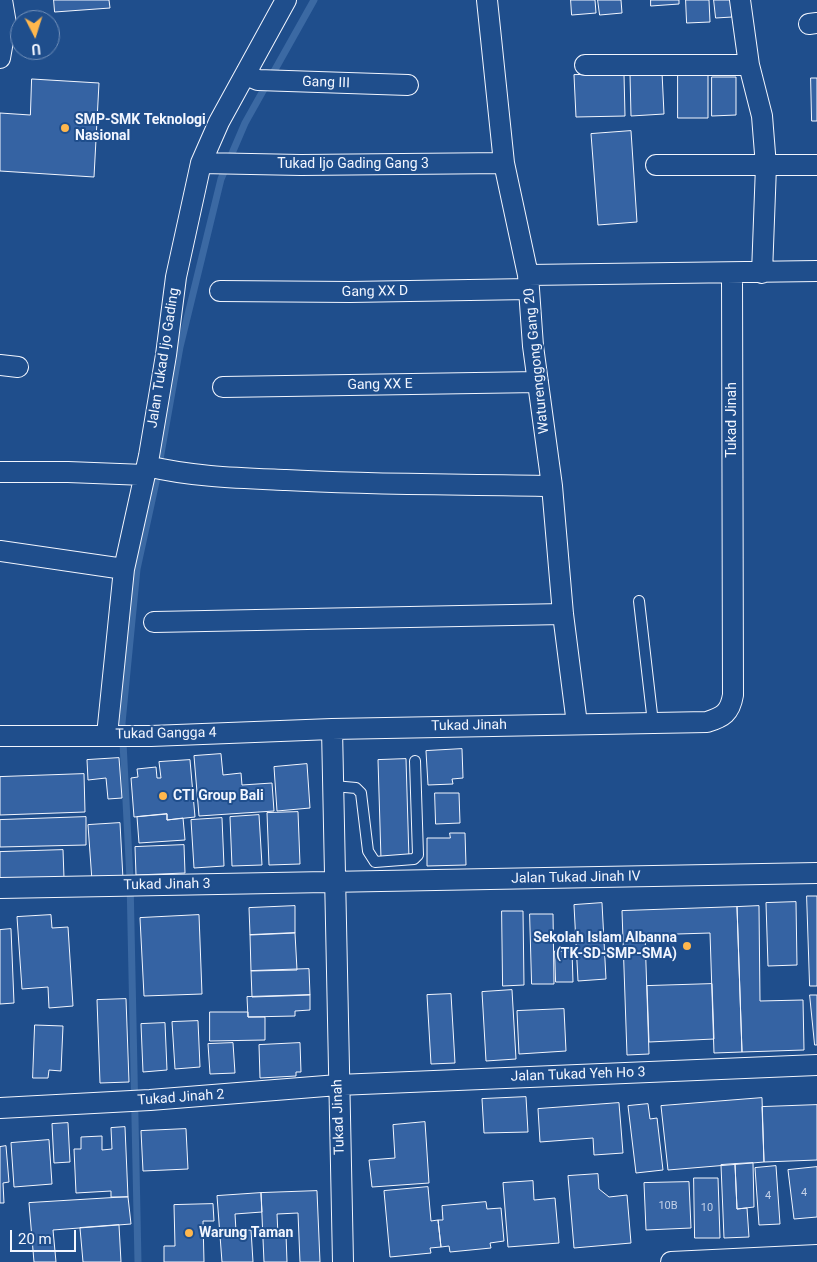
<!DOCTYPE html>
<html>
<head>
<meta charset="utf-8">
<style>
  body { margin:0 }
  #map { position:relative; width:817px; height:1262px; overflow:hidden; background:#1f4e8c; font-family:Roboto,sans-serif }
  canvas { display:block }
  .north { position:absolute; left:10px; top:10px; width:50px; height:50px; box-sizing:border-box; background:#1f4e8c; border:1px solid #7391ba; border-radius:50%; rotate:175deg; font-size:14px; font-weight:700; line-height:20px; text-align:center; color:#f2f6ff }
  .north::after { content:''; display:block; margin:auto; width:18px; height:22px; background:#ffb74d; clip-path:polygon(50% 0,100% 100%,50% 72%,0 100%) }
  .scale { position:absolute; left:10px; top:1230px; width:66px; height:22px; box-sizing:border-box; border:2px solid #f2f6ff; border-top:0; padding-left:6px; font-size:15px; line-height:18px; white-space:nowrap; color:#f2f6ff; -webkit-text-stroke:4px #1f4e8c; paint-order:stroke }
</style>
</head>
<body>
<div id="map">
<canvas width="817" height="1262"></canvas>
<div class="north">U</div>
<div class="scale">20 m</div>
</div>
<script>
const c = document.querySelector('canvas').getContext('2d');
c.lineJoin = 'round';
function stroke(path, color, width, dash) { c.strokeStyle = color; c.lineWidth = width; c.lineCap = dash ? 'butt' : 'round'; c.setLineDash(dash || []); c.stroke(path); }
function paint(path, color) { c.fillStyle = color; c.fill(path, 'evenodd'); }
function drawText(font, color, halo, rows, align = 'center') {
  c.font = font + ' Roboto,sans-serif'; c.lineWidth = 4; c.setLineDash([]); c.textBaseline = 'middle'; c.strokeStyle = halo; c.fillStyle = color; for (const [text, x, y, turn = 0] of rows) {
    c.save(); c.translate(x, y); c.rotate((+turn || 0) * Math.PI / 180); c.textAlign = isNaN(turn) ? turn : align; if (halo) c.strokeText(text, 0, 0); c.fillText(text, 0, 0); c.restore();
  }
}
const stream = new Path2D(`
  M138 1262 130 879 122 723 137 569 156 482 180 347 221 179 245 123 314 0`);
const building = new Path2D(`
  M54 0H109L110 8 55 12Z
  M571 0H595L596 13 572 15Z
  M598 0H621L622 13 600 15Z
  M651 0H679V4L651 6Z
  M686 0H709L710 22 687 23Z
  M714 0H731L732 17 716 18Z
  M662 72 664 114 631 116 630 74Z
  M624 74 625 116 576 117 574 75Z
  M678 75H708V118H678Z
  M712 77H736V115L712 116Z
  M811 78H817V121H812Z
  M32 79 99 83 94 177 0 171V113L30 115Z
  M631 131 637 222 598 225 591 134Z
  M462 749 463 778 452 779 453 784 428 785 426 751Z
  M221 754 223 775 241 773 242 785 272 783 274 811 199 816 194 756Z
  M119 758 122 798 108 799 106 778 88 780 87 760Z
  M406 759 409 859H381L378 760Z
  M190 760 195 817 167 820V814L134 817 131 778 138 777 137 769 156 767 157 778H161L159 762Z
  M307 764 310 808 277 811 274 767Z
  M84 774 85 812 0 815V777Z
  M435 793H459L460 823 436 824Z
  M298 812 300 864 269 865 267 813Z
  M167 814V820L183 818 185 840 139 843 137 817Z
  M259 815 262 865 232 866 230 817Z
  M86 817V845L0 847V820Z
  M222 818 224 866 194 868 191 820Z
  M120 823 123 879 92 881 88 825Z
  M450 833H465L466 865 427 866V838H450Z
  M184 845 185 873 136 875 135 847Z
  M63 850 64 878 0 879V852Z
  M807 896H817V986H810Z
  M796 902 797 965 768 966 766 903Z
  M602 903 606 979 578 981 574 905Z
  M295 906V933L250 935 249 908Z
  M759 906 760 1001 803 1000 804 1050 742 1052 737 907Z
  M737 907 742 1052 714 1053 710 933 645 935 649 1054 627 1055 622 911Z
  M502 911H523L524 985 503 986Z
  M530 914H553L554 984H532Z
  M51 915 52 928 68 927 73 1006 49 1008 48 987 22 989 17 917Z
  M199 915 202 994 144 996 140 918Z
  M11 929 14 1003 0 1004V930Z
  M295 933 297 970 251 971 250 935Z
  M555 951H572L573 982H556Z
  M309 969 310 995 252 997 251 971Z
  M712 984 714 1039 649 1042 647 986Z
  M512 990 516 1059 486 1061 482 992Z
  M451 994 455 1063 431 1064 427 995Z
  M310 995V1010L295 1011V1016L248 1017 247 997Z
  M810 995H817V1045H815Z
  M126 999 129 1082 100 1083 97 1000Z
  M564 1009 566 1051 519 1054 517 1011Z
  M210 1012H248V1017H265V1040L210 1041Z
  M198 1021 200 1067 175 1069 172 1022Z
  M165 1023 167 1070 143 1072 141 1024Z
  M35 1025 63 1026 61 1071 49 1070 48 1078H33Z
  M233 1043 235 1073 210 1074 208 1044Z
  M300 1043 301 1072H296V1076L260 1078 259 1045Z
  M526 1097 528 1132 484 1133 482 1099Z
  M762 1098 764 1162 668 1170 661 1106Z
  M619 1103 623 1153 594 1155 593 1138 540 1142 538 1109Z
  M648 1104 650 1119 657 1118 663 1170 636 1173 628 1106Z
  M817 1105V1160L764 1162 762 1107Z
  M425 1122 429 1183 372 1187 369 1160 395 1158 393 1125Z
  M68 1123 70 1162 54 1163 52 1124Z
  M125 1127 128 1197H111V1191L76 1193 74 1149H81V1137L102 1136V1150L112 1149 111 1128Z
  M186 1129 188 1169 143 1171 141 1131Z
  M49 1140 52 1184 14 1187 11 1143Z
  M6 1146 9 1182 3 1183 4 1203H0V1147Z
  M753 1163 754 1207 737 1209 735 1164Z
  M735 1164 737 1209 747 1208 749 1237 724 1238 721 1165Z
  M776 1166 780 1224 759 1225 755 1168Z
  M817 1167V1217L794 1219 788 1170Z
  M598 1174 599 1189 609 1197 627 1195 631 1243 574 1248 568 1176Z
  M694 1178H718L720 1238H695Z
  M533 1181 534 1200 555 1198 559 1243 508 1247 503 1183Z
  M689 1182 691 1228 646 1230 644 1183Z
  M428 1187 431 1221 438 1220 441 1247 430 1248 431 1253 390 1257 384 1191Z
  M317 1191 320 1262H300L298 1213 277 1214 278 1235 286 1234 287 1262H264L261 1193Z
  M261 1193 262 1212 235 1214 236 1231 251 1230 253 1262H222L217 1196Z
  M128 1197 131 1224 53 1230 56 1262H34L29 1203Z
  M486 1202 487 1209 501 1208 504 1241 490 1243 491 1248 450 1252 449 1246 441 1247 438 1220H443L442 1206Z
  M213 1204 214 1221H203L204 1262H164V1246H175L174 1205Z
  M119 1225 121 1262H83L80 1228Z`);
const lane = new Path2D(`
  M639 601 653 723
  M334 786 356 788 361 793 368 851 375 862 414 859 418 855 415 761`);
const street = new Path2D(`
  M487 0 504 163 528 275 533 346 552 486 563 614 577 724
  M740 0 749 65 762 116 766 166 762 273
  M809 24 817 23
  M0 58 6 24 2 0
  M585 65H749
  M246 75 258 80 408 85
  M201 163 301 165 504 163
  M656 165H817
  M528 275 817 271
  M220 291 350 292 529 289
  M0 365 18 367
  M223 387 538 382
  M147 466C193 477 239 478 286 480 374 485 463 484 552 486
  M0 472H68L145 475
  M0 551 124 569
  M154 622 563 614
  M332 729 343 1262
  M107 735 124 569 149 456 166 355 176 277 201 163 219 122 286 0
  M0 736H151L332 729 707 722C723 717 730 713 733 695L732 274
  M0 888 817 873
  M0 1108 150 1100 338 1085 817 1065
  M671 1262 817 1255`);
const markers = [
  [65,128,5,"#ffb74d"],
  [163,796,5,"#ffb74d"],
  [687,946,5,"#ffb74d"],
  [189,1233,5,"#ffb74d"]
];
const numberNames = [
  ["4",804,1193],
  ["4",768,1196],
  ["10B",668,1206],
  ["10",707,1208]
];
const streetNames = [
  ["Gang III",326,83,2],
  ["Tukad Ijo Gading Gang 3",353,164],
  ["Gang XX D",375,292,-1],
  ["Jalan Tukad Ijo Gading",164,358,-81],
  ["Waturenggong Gang 20",537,361,-96],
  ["Gang XX E",380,385,-1],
  ["Tukad Jinah",732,420,-90],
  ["Tukad Jinah",469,726,-1],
  ["Tukad Gangga 4",166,734,-1],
  ["Jalan Tukad Jinah IV",576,878,-1],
  ["Tukad Jinah 3",167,885,-1],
  ["Jalan Tukad Yeh Ho 3",578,1075,-2],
  ["Tukad Jinah 2",181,1098,-4],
  ["Tukad Jinah",339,1117,-92]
];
const poiNames = [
  ["SMP-SMK Teknologi",75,120],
  ["Nasional",75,136],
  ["CTI Group Bali",173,796],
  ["Sekolah Islam Albanna",677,938,"right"],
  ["(TK-SD-SMP-SMA)",677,954,"right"],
  ["Warung Taman",199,1233]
];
stroke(stream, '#3b69a3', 7);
paint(building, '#3563a3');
stroke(building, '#f2f6ff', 1);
stroke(lane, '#f2f6ff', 12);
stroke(street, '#f2f6ff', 22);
stroke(lane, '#1f4e8c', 10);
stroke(street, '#1f4e8c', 20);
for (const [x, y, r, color] of markers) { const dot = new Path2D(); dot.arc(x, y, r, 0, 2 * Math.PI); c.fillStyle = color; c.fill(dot); stroke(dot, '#1f4e8c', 2); }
drawText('11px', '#c3d1e8', null, numberNames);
drawText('14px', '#f2f6ff', '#1f4e8c', streetNames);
drawText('bold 14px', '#f2f6ff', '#1f4e8c', poiNames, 'left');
</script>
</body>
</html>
